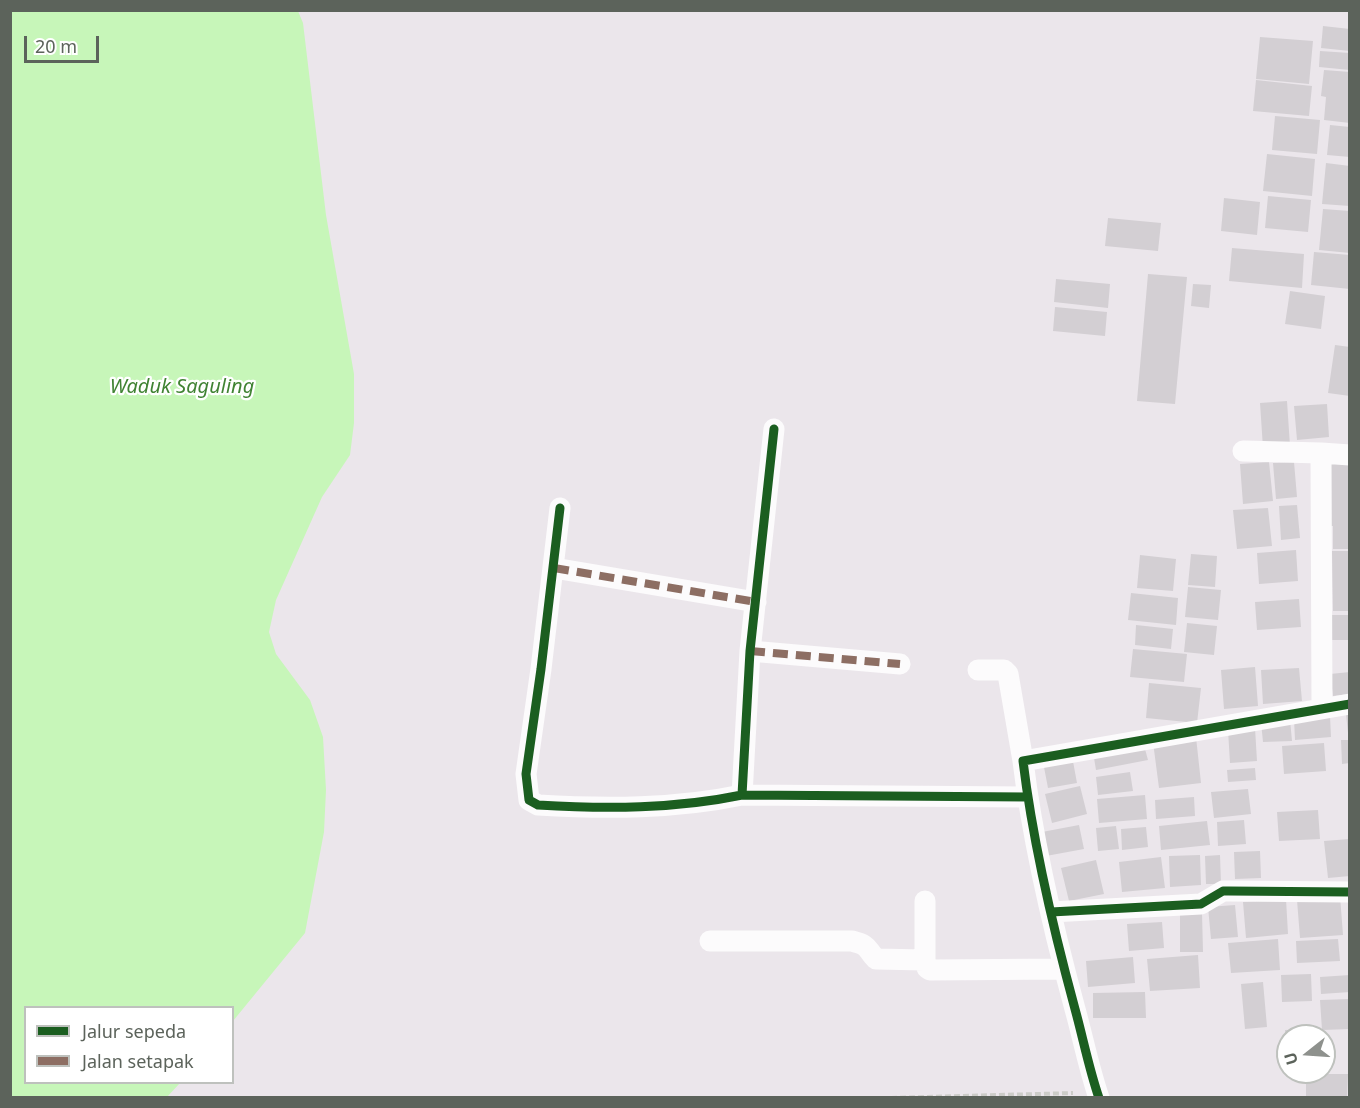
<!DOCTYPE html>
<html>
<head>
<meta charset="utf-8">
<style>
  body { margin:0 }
  #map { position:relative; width:1360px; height:1108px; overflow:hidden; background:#ebe6eb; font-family:"Noto Sans",sans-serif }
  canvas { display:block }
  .frame { position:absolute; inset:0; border:12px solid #5c635b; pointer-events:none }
  .legend { position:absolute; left:24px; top:1006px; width:210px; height:78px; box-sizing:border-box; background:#fff; border:2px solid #bec1bd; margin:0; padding:8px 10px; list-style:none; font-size:18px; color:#5c635b }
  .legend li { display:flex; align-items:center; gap:12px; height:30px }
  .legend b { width:30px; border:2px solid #bec1bd }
  .north { position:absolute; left:1276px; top:1024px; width:60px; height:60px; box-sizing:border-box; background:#fff; border:2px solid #bec1bd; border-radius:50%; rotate:253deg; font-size:16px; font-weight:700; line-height:24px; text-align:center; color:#5c635b }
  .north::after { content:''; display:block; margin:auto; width:21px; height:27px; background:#8e918d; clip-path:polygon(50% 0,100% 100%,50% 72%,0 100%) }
  .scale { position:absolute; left:24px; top:36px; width:75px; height:27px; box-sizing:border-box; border:3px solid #5c635b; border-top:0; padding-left:8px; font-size:18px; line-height:21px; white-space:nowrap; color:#5c635b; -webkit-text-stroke:4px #fff; paint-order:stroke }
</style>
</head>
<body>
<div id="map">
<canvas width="1360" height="1108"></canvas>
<div class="frame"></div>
<ul class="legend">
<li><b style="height:8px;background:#1b5e20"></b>Jalur sepeda</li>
<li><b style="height:8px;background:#8d6e63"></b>Jalan setapak</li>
</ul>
<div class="north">U</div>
<div class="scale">20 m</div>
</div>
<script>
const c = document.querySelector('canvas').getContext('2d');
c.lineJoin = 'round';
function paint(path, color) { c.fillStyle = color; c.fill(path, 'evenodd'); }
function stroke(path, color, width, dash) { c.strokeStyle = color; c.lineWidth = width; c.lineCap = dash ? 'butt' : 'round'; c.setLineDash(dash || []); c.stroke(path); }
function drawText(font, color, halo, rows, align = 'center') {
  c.font = font + ' "Noto Sans",sans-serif'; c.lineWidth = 4.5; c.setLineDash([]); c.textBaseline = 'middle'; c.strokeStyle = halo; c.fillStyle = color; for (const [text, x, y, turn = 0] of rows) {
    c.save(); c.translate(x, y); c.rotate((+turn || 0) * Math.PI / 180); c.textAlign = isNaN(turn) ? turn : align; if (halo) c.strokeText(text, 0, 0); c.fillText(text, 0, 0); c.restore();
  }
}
const water = new Path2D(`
  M10 11H298L303 23 326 215 354 374V423L350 455 322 497 276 600 269 632 276 654 310 700 323 737 326 790 324 832 305 933 233 1021 232 1008H26V1082L180 1083 167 1097H11Z`);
const building = new Path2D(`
  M1323 26 1350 29V51L1321 48Z
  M1260 37 1313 41 1309 84 1256 79Z
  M1320 51 1350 53V70L1319 67Z
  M1324 70 1350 72V123L1324 120 1326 97 1321 96Z
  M1256 80 1312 86 1309 116 1253 111Z
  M1275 116 1320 120 1317 154 1272 150Z
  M1330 125 1350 127V157L1327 155Z
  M1267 154 1315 159 1312 196 1263 191Z
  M1326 163 1350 166V206L1322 204Z
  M1268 196 1311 200 1308 232 1265 228Z
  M1224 198 1260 202 1257 235 1221 231Z
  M1323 209 1350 211V253L1319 250Z
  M1108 218 1161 223 1158 251 1105 246Z
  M1232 248 1304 254 1302 288 1229 281Z
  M1314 252 1350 255V289L1311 285Z
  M1148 274 1187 277 1175 404 1137 401Z
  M1056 279 1110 284 1108 308 1054 302Z
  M1193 284 1211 285 1209 308 1191 306Z
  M1290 291 1325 296 1321 329 1285 324Z
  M1055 307 1107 312 1105 336 1053 331Z
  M1335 345 1350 347V396L1328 393Z
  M1287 401 1290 446 1263 448 1260 403Z
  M1327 404 1329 437 1297 440 1294 406Z
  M1269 462 1273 501 1243 504 1240 464Z
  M1294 462 1297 497 1276 499 1273 463Z
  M1330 463H1350V549H1333V526H1329Z
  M1297 505 1300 538 1281 540 1279 506Z
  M1268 508 1272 546 1237 549 1233 510Z
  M1296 550 1298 581 1259 584 1257 553Z
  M1332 551H1350V611H1333Z
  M1191 554 1217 556 1215 587 1188 585Z
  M1140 555 1176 559 1173 591 1137 588Z
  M1188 587 1221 590 1218 620 1185 617Z
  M1131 593 1178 598 1176 625 1128 620Z
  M1299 599 1301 627 1257 630 1255 602Z
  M1332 615H1350V640H1331Z
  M1187 623 1217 626 1214 655 1184 652Z
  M1136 625 1173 629 1171 649 1135 645Z
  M1133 649 1187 654 1184 682 1130 677Z
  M1255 667 1258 706 1224 709 1221 670Z
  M1299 668 1302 701 1263 704 1261 670Z
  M1350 672V694L1333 696 1330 674Z
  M1149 683 1201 688 1197 723 1146 718Z
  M1346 714H1350V733H1348Z
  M1330 716 1331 737 1295 740 1294 719Z
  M1290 720 1292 741 1263 742 1261 722Z
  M1255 728 1257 761 1230 763 1228 730Z
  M1196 737 1201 783 1159 788 1153 742Z
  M1341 740H1350V763L1342 764Z
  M1324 743 1326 771 1284 774 1282 746Z
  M1145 749 1148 760 1096 770 1094 758Z
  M1072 756 1077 783 1048 788 1043 762Z
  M1255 768 1256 780 1228 782 1227 770Z
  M1130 772 1133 791 1098 795 1096 777Z
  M1080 786 1087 814 1052 823 1045 794Z
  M1248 789 1251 814 1214 818 1211 792Z
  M1145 795 1147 819 1099 823 1097 799Z
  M1194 797 1195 816 1156 819 1155 800Z
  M1318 810 1320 839 1279 841 1277 812Z
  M1244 820 1246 844 1218 846 1217 822Z
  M1207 821 1210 845 1161 850 1159 826Z
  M1079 825 1084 849 1046 856 1042 832Z
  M1116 826 1119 849 1098 851 1096 828Z
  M1146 827 1148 847 1122 850 1121 829Z
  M1350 839V876L1328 878 1324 841Z
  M1260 851 1261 878 1235 879 1234 852Z
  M1200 855 1201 885 1170 887 1169 856Z
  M1220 855 1221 884H1206L1205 856Z
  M1161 857 1165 888 1122 892 1119 862Z
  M1096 860 1104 894 1069 901 1061 868Z
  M1340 896 1343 935 1300 938 1297 900Z
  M1286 899 1288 934 1246 938 1243 902Z
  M1235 905 1238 937 1211 939 1208 907Z
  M1180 913H1202L1203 952H1180Z
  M1162 922 1164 948 1129 951 1127 924Z
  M1278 939 1280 970 1231 973 1228 943Z
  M1338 939 1340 961 1297 963 1296 941Z
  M1198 955 1200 988 1150 991 1147 959Z
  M1133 957 1135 983 1088 987 1086 961Z
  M1311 974 1312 1001 1282 1002 1281 975Z
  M1350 975V992L1321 994 1320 977Z
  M1263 982 1267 1027 1245 1029 1241 984Z
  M1145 992 1146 1018H1093V993Z
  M1350 999V1029L1322 1030 1320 1000Z
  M1317 1029V1036H1288V1076H1286L1285 1030Z
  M1306 1074H1348L1347 1098H1306Z`);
const path = new Path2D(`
  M891 1098 1073 1093`);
const minor = new Path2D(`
  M1243 451 1321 453
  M560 508 541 669 526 774 529 800 538 805C606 809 675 809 742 795L1028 797
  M554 568 756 602
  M750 651 900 664
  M978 670H1004L1008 674 1023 761
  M1322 708 1321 453 1350 455
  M742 795 750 651 774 429
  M925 901V960L927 968 930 970 1064 969
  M1051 912 1201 904 1223 891H1228L1350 892
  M710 941H852C871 946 865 948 876 959L925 960
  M1099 1098C1089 1069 1083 1038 1075 1009 1053 928 1033 844 1023 761L1350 704`);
const quiet = new Path2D(`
  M554 568 756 602
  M750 651 900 664`);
const cycleway = new Path2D(`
  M560 508 541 669 526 774 529 800 538 805C606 809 675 809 742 795L1028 797
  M742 795 750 651 774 429
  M1051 912 1201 904 1223 891H1228L1350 892
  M1099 1098C1089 1069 1083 1038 1075 1009 1053 928 1033 844 1023 761L1350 704`);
const waterNames = [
  ["Waduk Saguling",182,387]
];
paint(water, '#c7f6b9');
paint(building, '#d3cfd3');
stroke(path, '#ccccc8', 4, [6, 3]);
stroke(minor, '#fcfbfc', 21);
stroke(quiet, '#8d6e63', 8, [15, 8]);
stroke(cycleway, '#1b5e20', 9);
drawText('italic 20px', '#408333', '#fff', waterNames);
</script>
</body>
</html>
